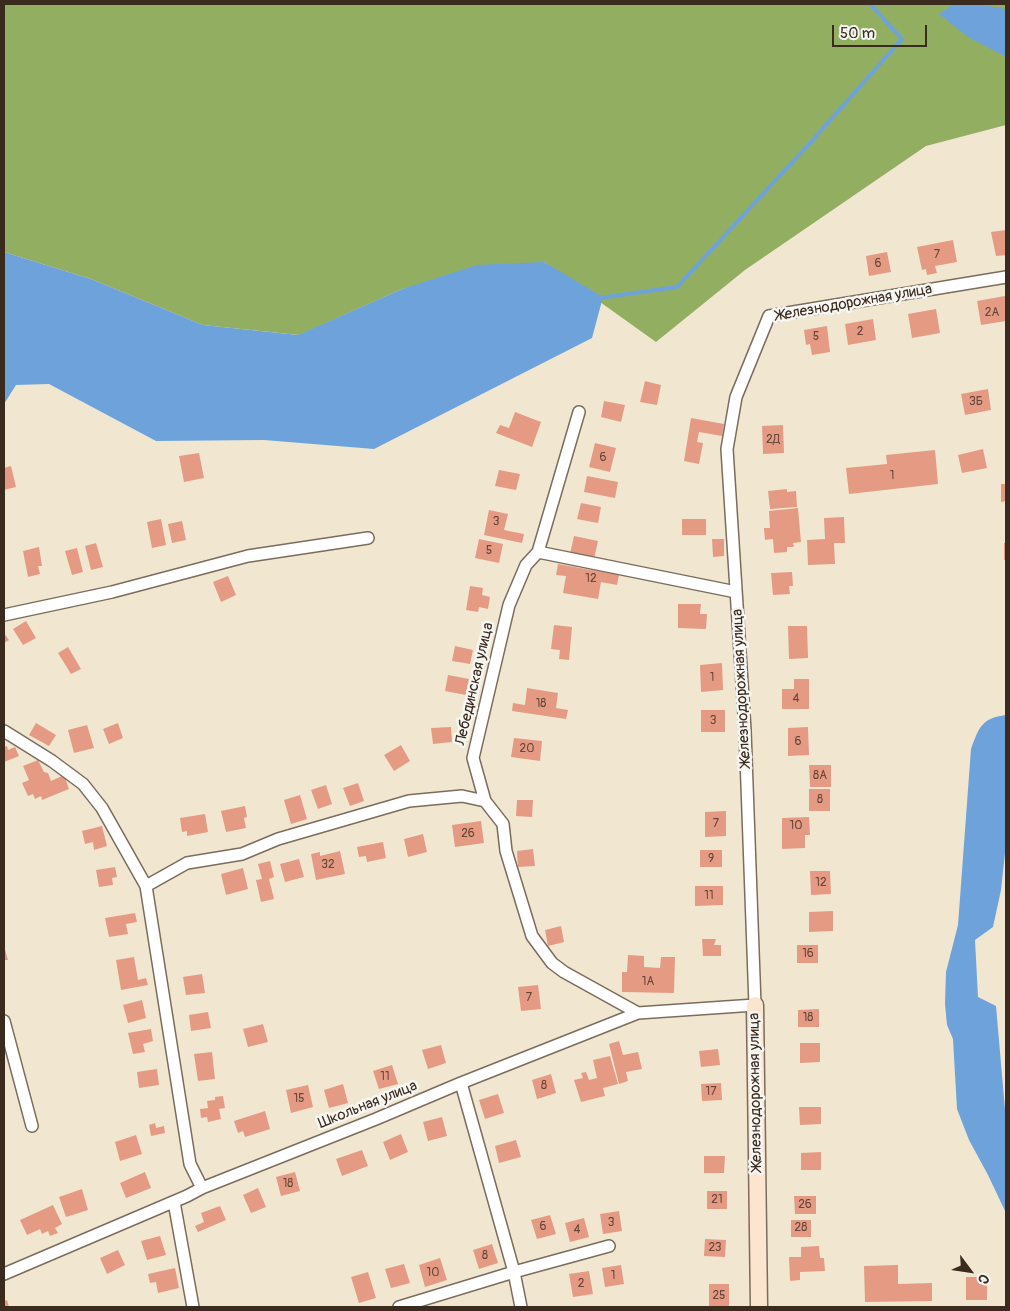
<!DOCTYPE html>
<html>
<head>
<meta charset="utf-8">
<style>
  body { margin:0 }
  #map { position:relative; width:1010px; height:1311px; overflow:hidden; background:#f1e7d1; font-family:Pangolin,sans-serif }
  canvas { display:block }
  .frame { position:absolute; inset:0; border:5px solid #3b2a1e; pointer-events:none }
  .north { position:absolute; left:945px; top:1246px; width:50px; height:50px; -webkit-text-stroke:4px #f6f6f2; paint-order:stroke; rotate:121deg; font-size:14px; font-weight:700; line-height:20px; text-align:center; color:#3b2a1e }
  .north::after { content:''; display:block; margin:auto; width:18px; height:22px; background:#3b2a1e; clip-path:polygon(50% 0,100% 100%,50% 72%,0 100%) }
  .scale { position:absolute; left:832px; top:25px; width:95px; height:22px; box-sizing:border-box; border:2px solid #3b2a1e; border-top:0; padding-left:6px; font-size:15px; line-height:18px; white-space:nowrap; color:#3b2a1e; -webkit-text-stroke:4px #f6f6f2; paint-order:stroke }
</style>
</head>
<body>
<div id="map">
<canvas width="1010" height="1311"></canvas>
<div class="frame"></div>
<div class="north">С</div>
<div class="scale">50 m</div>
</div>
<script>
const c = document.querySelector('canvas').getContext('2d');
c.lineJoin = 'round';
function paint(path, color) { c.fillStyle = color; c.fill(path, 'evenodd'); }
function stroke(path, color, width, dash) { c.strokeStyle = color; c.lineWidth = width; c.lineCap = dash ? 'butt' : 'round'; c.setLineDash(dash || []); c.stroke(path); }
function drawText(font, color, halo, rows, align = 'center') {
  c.font = font + ' Pangolin,sans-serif'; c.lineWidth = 5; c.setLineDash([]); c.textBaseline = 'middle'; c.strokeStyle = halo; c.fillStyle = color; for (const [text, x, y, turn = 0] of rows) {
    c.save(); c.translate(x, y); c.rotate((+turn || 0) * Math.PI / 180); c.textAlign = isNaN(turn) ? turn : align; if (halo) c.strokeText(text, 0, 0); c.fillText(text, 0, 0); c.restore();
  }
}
const forest = new Path2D(`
  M4 4H1006V125L926 146 745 270 656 342 544 262 402 289 299 335 203 325 91 279 4 252Z`);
const water = new Path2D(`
  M954 4H977L1006 9V57L968 37 939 14Z
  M4 252 91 279 203 325 298 335 402 289 477 265 544 262 603 297 592 338 374 449 264 440 156 441 49 384 16 385 4 404Z
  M1006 715V844L1001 890 993 927 975 940 978 997 996 1006 1006 1121V1213L988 1175 969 1140 957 1109 953 1039 947 1025 945 1004 946 972 958 925 971 749C979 727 982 718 1006 715Z`);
const stream = new Path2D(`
  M599 298 677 287 810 143 902 39 870 4`);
const building = new Path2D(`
  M1006 230V255L996 256 991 232Z
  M953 240 957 262 935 266 937 273 927 275 926 269 922 270 917 247Z
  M887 252 891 272 869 276 866 256Z
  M1005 296 1006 321 981 325 977 301Z
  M936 309 940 333 912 338 908 314Z
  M873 319 876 340 848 345 845 324Z
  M827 326 830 352 812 355 810 344 806 345 804 330Z
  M645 381 661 385 657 405 640 402Z
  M988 389 991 410 965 415 961 394Z
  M604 401 625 405 621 422 601 417Z
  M515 412 541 422 532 447 496 433 500 425 509 428Z
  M691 418 724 424 722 436 699 432 697 442 703 443 699 464 684 461Z
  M783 425 784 453 763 454 762 426Z
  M595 443 616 448 610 472 589 467Z
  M983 449 987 468 962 473 958 455Z
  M935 450 938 484 849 494 846 468 887 464 886 455Z
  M199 453 204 478 184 482 179 456Z
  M11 466 16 487 4 490V468Z
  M499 470 520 474 516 490 495 486Z
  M587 476 618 482 615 498 584 492Z
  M1001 484H1006V501L1001 502Z
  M787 489V492L796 491 797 507 770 509 768 491Z
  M581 503 601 507 598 523 577 519Z
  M798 508 801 542 793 543 794 547H787V552L774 553 773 539 765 540 764 528H770L769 511Z
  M489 510 508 514 504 530 524 534 522 543 484 535Z
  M844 517 845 543H834L835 564 808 565 807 540 825 539 824 518Z
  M161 519 166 545 152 548 147 522Z
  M682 519H706V535H682Z
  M182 521 186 540 172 543 168 524Z
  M574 536 598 541 594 559 570 554Z
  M479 539 503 544 499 563 475 558Z
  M712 539H724V556L713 557Z
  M96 543 103 567 91 570 85 546Z
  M1004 543H1006V560H1004Z
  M39 547 42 566H38L40 574 28 577 23 551Z
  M77 548 83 572 72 575 65 551Z
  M558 564 619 575 617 585 601 582 598 599 563 593 566 576 556 575Z
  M792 572 793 586H789L790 594 773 595 771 573Z
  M228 576 236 595 221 602 213 582Z
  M470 586 483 588 482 595 490 597 488 609 479 607 478 612 466 610Z
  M678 604H701L700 614H707L706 629 678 628Z
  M26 621 36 638 23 645 13 629Z
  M554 625 572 627 569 660 559 659 560 650 551 649Z
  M788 626H807L808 658 789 659Z
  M4 633 9 640 4 643Z
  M455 646 473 650 470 664 452 661Z
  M68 647 81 669 71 674 58 653Z
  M722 663 723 690 701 692 700 665Z
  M448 675 469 679 466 695 445 691Z
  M794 679H809V709H782V689H794Z
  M527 688 558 693 556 708 568 710 566 719 512 711 513 703 525 705Z
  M701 710H725V732H701Z
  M36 723 56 735 49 746 29 735Z
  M118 723 123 738 109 744 103 729Z
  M87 725 94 748 74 753 68 730Z
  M451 727 452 742 433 744 431 728Z
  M808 727 809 755 788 756V728Z
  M514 738 542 741 540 761 511 757Z
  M401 745 410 761 394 771 384 755Z
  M7 746 8 750 15 747 19 756 4 762V747Z
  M38 760 44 772 48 773 51 781 64 775 69 789 42 800 41 796 35 799 33 794 28 796 22 783 29 780 23 766Z
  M809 765H831V787H810Z
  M358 783 364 801 350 806 343 788Z
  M326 785 332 804 318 809 311 790Z
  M809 789H830V811H809Z
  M300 795 307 819 291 824 284 800Z
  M517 800H533L532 817 516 816Z
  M245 806 247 817 244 818 246 828 226 832 221 811Z
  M726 811V836L705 837V812Z
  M205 814 208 832 187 836V831L182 832 180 818Z
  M809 817 810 835H805V848L782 849V818Z
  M481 821 484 843 455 847 452 825Z
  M102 826 107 846 94 850 93 842 85 844 82 831Z
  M423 834 427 852 408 857 404 839Z
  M383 842 386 858 367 862 366 856 359 857 357 847Z
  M533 849 535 866 518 867 517 851Z
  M700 850H722V867H700Z
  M340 851 345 874 316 880 311 854 320 852V856Z
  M299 859 304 877 285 882 280 864Z
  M270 861 274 877 269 879 274 899 261 902 256 880 262 879 258 864Z
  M115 867 117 877 112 878 113 885 99 887 96 870Z
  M243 868 248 889 226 895 221 874Z
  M810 871H830L831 894 811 895Z
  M695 886H723V905L695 906Z
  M833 911V931L809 932V912Z
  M135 913 137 922 126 924 128 934 109 937 105 918Z
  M561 926 564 942 548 946 545 930Z
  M702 939H716L714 945H721V956H703Z
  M797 945H818V963H797Z
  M4 946 8 960H4Z
  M628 955 644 956V967L660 968 661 957H675L674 993 622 992V972H627Z
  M134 957 138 980 146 978 148 985 121 990 116 960Z
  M202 974 205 993 186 995 183 977Z
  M538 985 541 1009 521 1011 518 987Z
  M142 1000 146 1018 128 1023 123 1005Z
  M819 1009V1027H798V1010Z
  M208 1012 211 1028 191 1031 189 1015Z
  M263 1024 268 1042 248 1047 243 1029Z
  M151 1029 153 1041 143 1044 145 1052 133 1054 128 1033Z
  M619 1041 623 1055 638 1052 642 1069 626 1072 628 1081 619 1084 609 1044Z
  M800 1043H820V1062L800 1063Z
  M441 1045 446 1063 428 1069 422 1050Z
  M718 1049 720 1065 701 1067 699 1051Z
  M212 1052 215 1079 198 1081 194 1054Z
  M610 1056 618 1084 603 1088 605 1096 581 1102 574 1080 583 1078 581 1073 586 1072 589 1080 597 1078 593 1060Z
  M392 1065 398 1084 379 1089 373 1071Z
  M157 1069 159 1085 139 1088 137 1072Z
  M551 1074 556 1093 537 1099 532 1080Z
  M721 1083 722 1100 702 1101 701 1084Z
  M343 1084 348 1103 329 1108 324 1090Z
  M308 1085 313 1107 291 1113 286 1090Z
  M498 1094 504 1113 485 1119 479 1100Z
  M223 1096 225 1108 219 1109 221 1119 208 1122 207 1117 201 1118 200 1109 208 1108 207 1101 215 1100V1097Z
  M799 1107H821V1124L800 1125Z
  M265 1111 270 1129 245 1137 243 1131 238 1133 234 1121Z
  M442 1117 447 1136 428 1141 423 1122Z
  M155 1123 156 1128 164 1126 165 1133 151 1136 149 1125Z
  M401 1134 408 1152 390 1160 383 1142Z
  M136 1135 142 1154 120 1161 115 1142Z
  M516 1140 521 1157 499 1163 495 1146Z
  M362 1150 368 1166 342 1176 336 1159Z
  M821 1152V1170H801V1153Z
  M704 1156H725L724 1173H704Z
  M145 1172 151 1188 126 1198 120 1183Z
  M295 1172 300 1191 281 1196 276 1177Z
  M258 1188 266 1207 251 1213 243 1195Z
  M82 1189 88 1210 66 1217 59 1197Z
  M707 1191H727V1209H707Z
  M794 1196H816V1214H795Z
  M53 1205 62 1224 55 1228 58 1233 50 1236 48 1231 42 1234 40 1229 27 1235 20 1220Z
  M220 1206 226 1220 198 1232 195 1226 204 1222 201 1213Z
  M619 1211 622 1231 603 1234 600 1214Z
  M550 1215 556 1234 537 1239 531 1220Z
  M584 1218 589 1237 570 1242 565 1223Z
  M791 1220H811V1237H791Z
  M160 1236 166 1255 147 1260 141 1241Z
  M705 1239 726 1240 725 1257 704 1256Z
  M492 1244 498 1263 479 1269 473 1250Z
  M819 1246 820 1258H824L825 1271 800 1272V1280L790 1281 789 1257H801V1247Z
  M118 1250 125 1265 107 1274 100 1258Z
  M440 1258 447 1280 425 1287 419 1265Z
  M404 1264 410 1283 391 1288 385 1269Z
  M621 1265 624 1284 605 1287 602 1268Z
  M898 1265V1284L932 1283V1301L865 1302 864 1266Z
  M175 1268 179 1288 158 1293 156 1282 150 1283 148 1274Z
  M589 1271 593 1294 573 1297 569 1274Z
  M368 1272 376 1298 359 1303 351 1277Z
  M966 1277H987V1300H966Z
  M709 1284H729V1307H709Z
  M7 1300 9 1307H4V1301Z`);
const street = new Path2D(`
  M538 552 736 592
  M4 615 112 592 248 556 368 538
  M4 731 52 761 83 784 102 808 146 886 190 1164 202 1188
  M485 801 503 824 506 851 532 936 552 963 564 972 638 1013
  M146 886 187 863 242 854 278 839 409 801 462 796 485 801 473 758 509 605 526 565 538 552 579 412
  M4 1021 32 1126
  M461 1083 514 1272 521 1307
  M174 1202 193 1307
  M4 1274 187 1196 202 1188 376 1119 461 1083 638 1013 755 1005 745 730 727 449 736 397 769 316 1006 277
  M399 1307 514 1272 609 1246`);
const secondary = new Path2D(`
  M755 1005 759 1307`);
const numberNames = [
  ["7",937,255],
  ["6",878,264],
  ["2А",992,313],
  ["2",860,332],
  ["5",816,337],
  ["3Б",976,402],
  ["2Д",773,440],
  ["6",603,458],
  ["1",892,476],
  ["3",496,522],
  ["5",489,551],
  ["12",591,579],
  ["1",712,678],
  ["4",796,699],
  ["18",541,704],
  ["3",713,721],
  ["6",798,742],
  ["20",527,749],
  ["8А",820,776],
  ["8",820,800],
  ["7",716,824],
  ["10",796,826],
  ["26",468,834],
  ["9",711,859],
  ["32",328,865],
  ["12",821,883],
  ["11",709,896],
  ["16",808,954],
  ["1А",648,982],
  ["7",529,998],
  ["18",808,1018],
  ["11",385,1077],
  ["8",544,1086],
  ["17",711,1092],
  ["15",299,1099],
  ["18",288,1184],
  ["21",717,1200],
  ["26",805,1205],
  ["3",611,1223],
  ["6",543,1227],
  ["28",801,1228],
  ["4",577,1230],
  ["23",715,1248],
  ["8",485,1256],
  ["10",433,1273],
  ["1",613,1276],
  ["2",581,1284],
  ["25",719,1296]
];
const streetNames = [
  ["Железнодорожная улица",854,303,-10],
  ["Лебединская улица",475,684,-77],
  ["Железнодорожная улица",742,688,-93],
  ["Железнодорожная улица",756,1092,-91],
  ["Школьная улица",368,1105,-22]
];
paint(forest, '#92af61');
paint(water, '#6ea2da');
stroke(stream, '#6ea2da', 4);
paint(building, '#e59a84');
stroke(street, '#7b6c5d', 14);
stroke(secondary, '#7b6c5d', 19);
stroke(street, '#fff', 11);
stroke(secondary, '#fce5cf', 16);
drawText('12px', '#664638', null, numberNames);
drawText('15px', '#3b2a1e', '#f6f6f2', streetNames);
</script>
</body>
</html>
